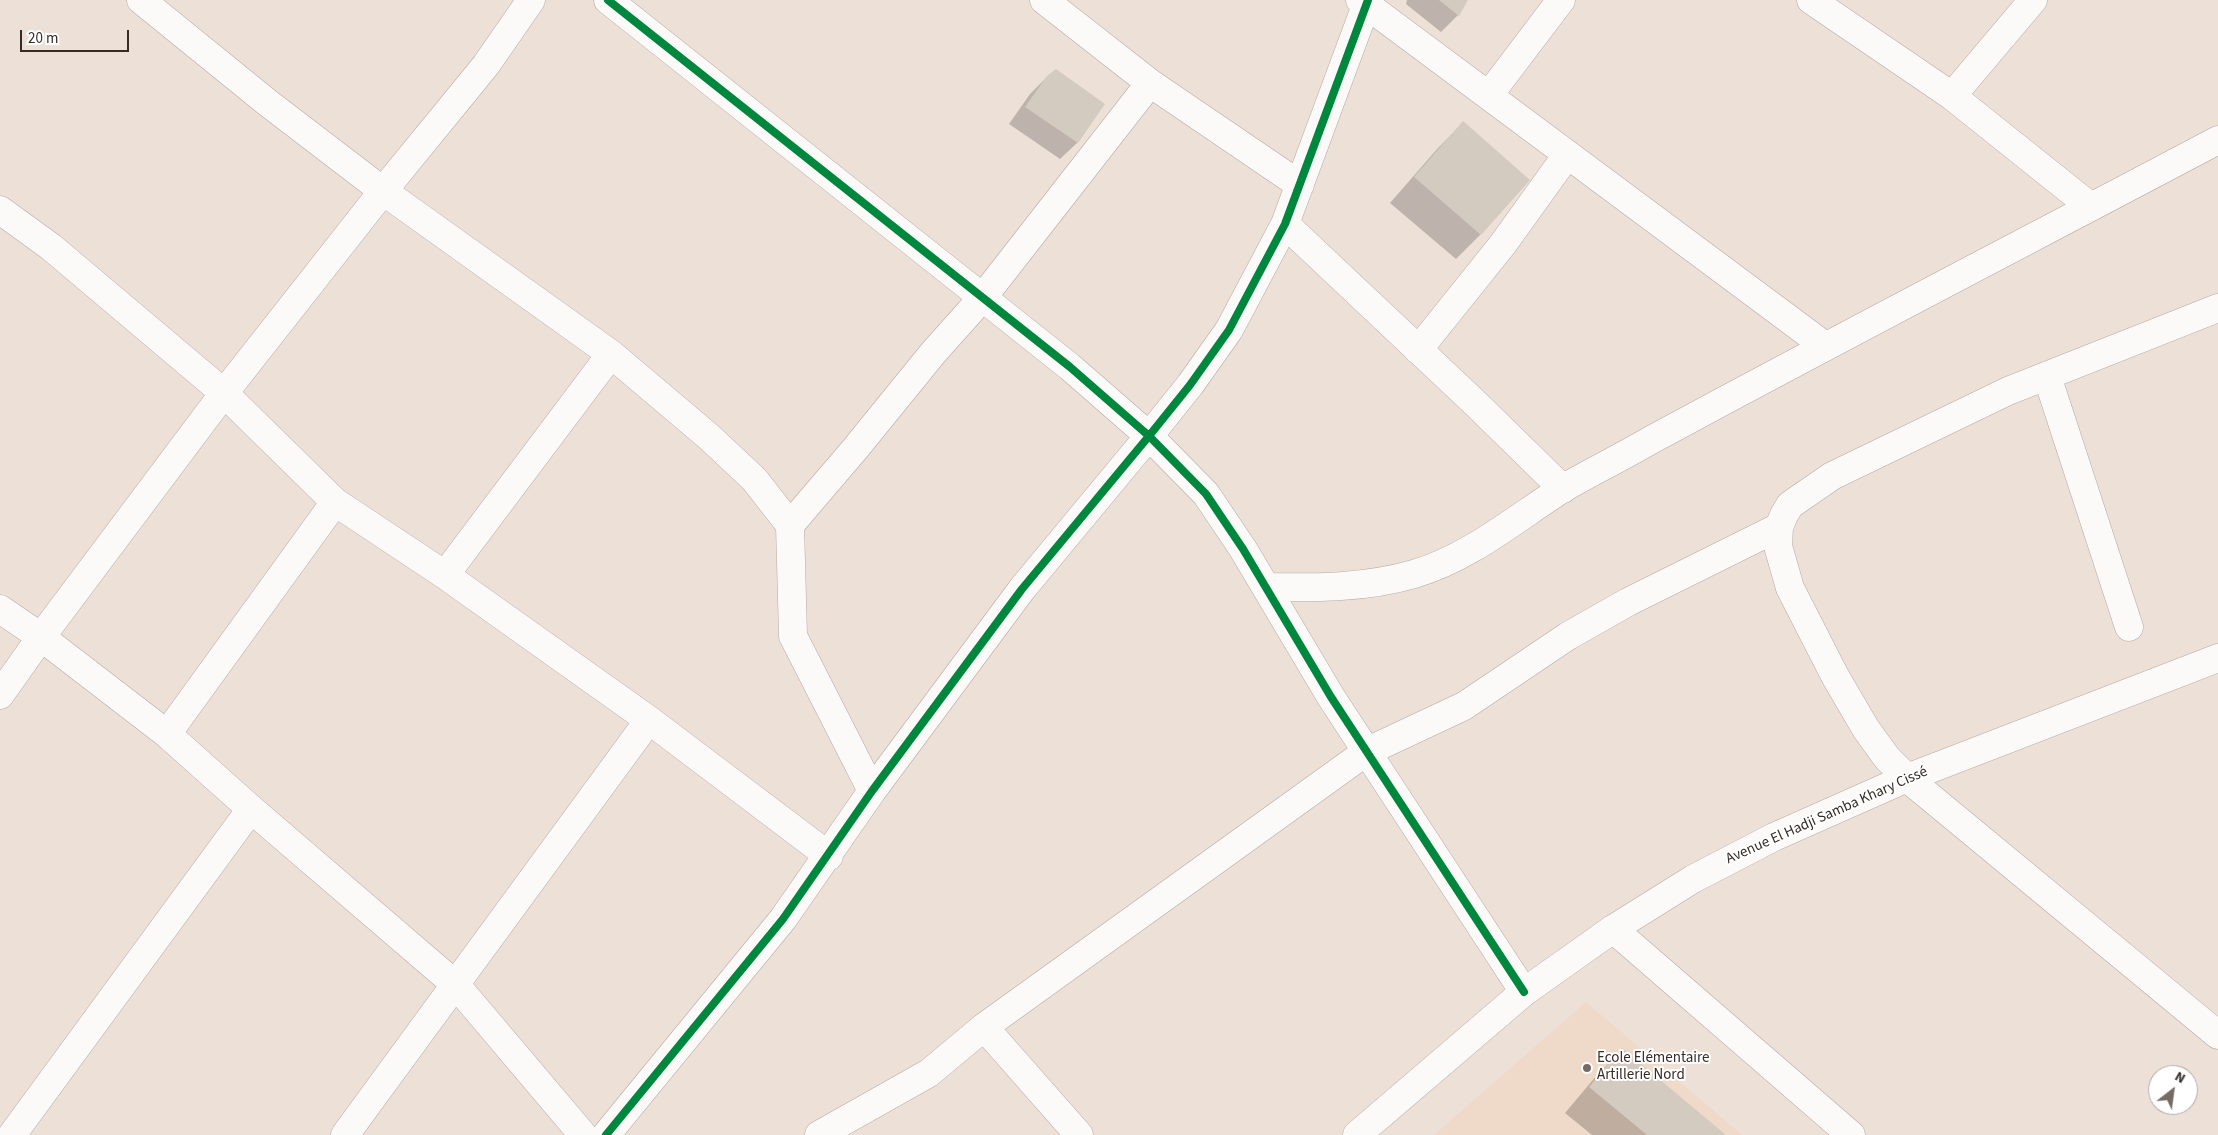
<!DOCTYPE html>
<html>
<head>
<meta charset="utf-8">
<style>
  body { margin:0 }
  #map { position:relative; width:2218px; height:1135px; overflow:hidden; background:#ede0d7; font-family:"Source Sans 3",sans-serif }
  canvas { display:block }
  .north { position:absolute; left:2148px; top:1065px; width:50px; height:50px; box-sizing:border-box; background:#fff; border:1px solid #aeaba8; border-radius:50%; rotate:30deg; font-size:14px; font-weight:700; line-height:20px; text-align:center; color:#342c25 }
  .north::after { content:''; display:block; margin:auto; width:18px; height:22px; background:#756b63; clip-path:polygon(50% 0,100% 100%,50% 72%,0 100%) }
  .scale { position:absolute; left:20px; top:30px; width:109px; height:22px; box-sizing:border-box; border:2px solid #342c25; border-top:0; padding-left:6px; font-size:15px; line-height:18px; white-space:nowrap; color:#342c25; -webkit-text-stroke:4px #fff; paint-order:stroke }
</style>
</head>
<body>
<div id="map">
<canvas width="2218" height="1135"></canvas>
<div class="north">N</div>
<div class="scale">20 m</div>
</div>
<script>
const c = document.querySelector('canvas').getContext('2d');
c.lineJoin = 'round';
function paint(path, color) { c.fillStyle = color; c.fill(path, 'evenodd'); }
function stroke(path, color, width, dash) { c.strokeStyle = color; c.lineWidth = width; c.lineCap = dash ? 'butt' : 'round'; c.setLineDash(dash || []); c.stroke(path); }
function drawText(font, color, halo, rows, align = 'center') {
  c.font = font + ' "Source Sans 3",sans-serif'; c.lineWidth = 4; c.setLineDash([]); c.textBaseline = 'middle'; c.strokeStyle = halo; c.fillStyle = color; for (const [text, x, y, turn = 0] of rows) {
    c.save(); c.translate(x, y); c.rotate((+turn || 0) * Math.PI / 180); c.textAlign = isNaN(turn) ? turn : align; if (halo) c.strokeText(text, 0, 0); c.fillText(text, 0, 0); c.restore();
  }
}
const built = new Path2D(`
  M1586 1002 1742 1135H1434Z`);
const shadow = new Path2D(`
  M1407 0H1467L1458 15 1441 32 1406 4Z
  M1048 76 1104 104 1077 143 1060 159 1009 124 1030 94Z
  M1463 123 1528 180 1480 235 1456 259 1390 203 1438 148Z
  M1622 1050 1724 1135H1592L1565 1113 1597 1075Z`);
const building = new Path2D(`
  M1439 0H1468L1459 16Z
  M1056 69 1105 104 1078 143 1025 107 1047 76Z
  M1463 121 1530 180 1481 235 1414 177Z
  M1622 1048 1726 1135H1647L1589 1087Z`);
const minor = new Path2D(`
  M141 0 268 103 383 191 611 354 708 436 754 479 790 525 793 636 872 791
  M608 0 1070 367 1149 436 1206 494 1243 549 1331 697 1524 992
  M1044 0 1150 83 1300 185
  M1360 0 1825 346
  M1811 0 1952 96 2091 207
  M1489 95 1561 0
  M1952 96 2033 0
  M0 210 51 247 224 393 335 502 445 575 649 720 829 856
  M1285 224 1473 401 1563 489
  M2218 308 2008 391 1832 476 1790 505 1784 515 1779 527 1778 546 1790 588 1835 676 1866 729 1887 758 1907 778 2218 1035
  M1418 350 1503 244 1567 155
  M2047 376 2129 627
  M790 525 855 449 933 353 983 297 1150 83
  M445 575 611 354
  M1266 587C1316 588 1366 588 1414 574 1469 558 1515 519 1562 489 1591 472 1622 457 1651 440 1839 338 2029 240 2218 140
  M0 609 41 637 167 734 251 809 456 985 583 1135
  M0 695 41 637 224 393 383 191 486 65 531 0
  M167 734 335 502
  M1613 929 1851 1135
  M984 1027 1079 1135
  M12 1135 251 809
  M345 1135 649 720
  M606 1135 783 919 872 791 1022 589 1149 436 1190 385 1229 330 1285 224 1368 0
  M819 1135 929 1073 984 1027 1366 752 1464 706 1568 636 1628 602 1779 527`);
const tertiary = new Path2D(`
  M1357 1135 1524 992 1613 929 1693 879 1774 837 1907 778 2218 658`);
const cycleway = new Path2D(`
  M608 0 1070 367 1149 436 1206 494 1243 549 1331 697 1524 992
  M606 1135 783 919 872 791 1022 589 1149 436 1190 385 1229 330 1285 224 1368 0`);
const markers = [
  [1587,1068,5,"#756b63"]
];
const streetNames = [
  ["Avenue El Hadji Samba Khary Cissé",1827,816,-24]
];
const poiNames = [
  ["Ecole Elémentaire",1597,1059],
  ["Artillerie Nord",1597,1076]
];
paint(built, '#efd9c9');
paint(shadow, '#0003');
paint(building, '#d3cac0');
stroke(minor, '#b4aaa3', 29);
stroke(tertiary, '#b4aaa3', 29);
stroke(minor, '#fcfaf9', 28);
stroke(tertiary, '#fcfaf9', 28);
stroke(cycleway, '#00873e', 8);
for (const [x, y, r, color] of markers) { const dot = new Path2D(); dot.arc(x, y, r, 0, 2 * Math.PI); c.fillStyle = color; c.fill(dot); stroke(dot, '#fff', 2); }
drawText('15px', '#342c25', '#fff', streetNames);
drawText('15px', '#342c25', '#fff', poiNames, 'left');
</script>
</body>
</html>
